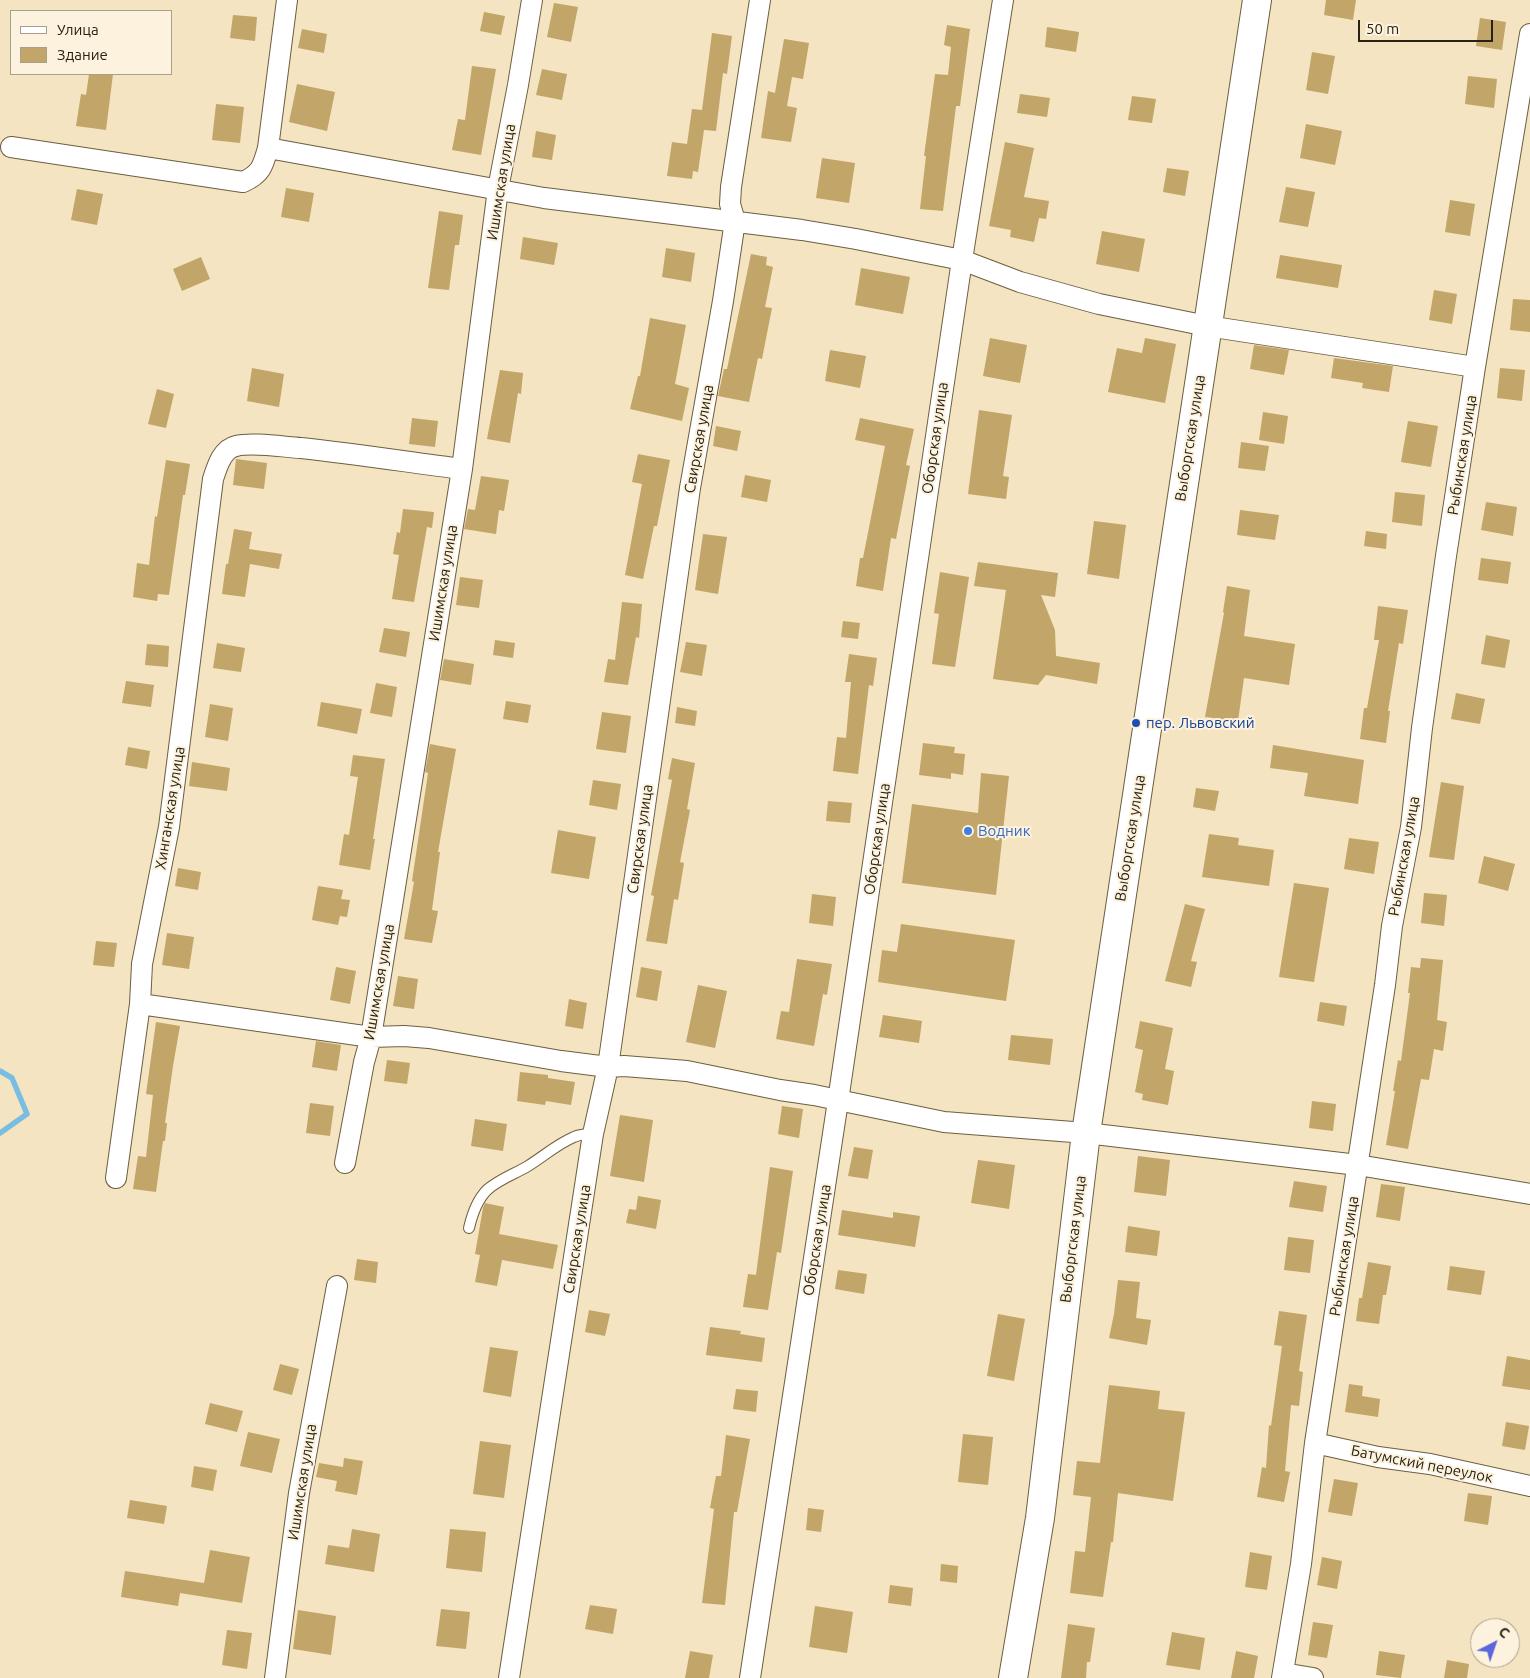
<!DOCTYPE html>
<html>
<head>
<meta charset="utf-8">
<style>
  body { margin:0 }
  #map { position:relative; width:1530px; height:1678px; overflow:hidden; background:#f5e4c1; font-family:Ubuntu,sans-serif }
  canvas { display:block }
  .legend { position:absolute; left:10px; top:10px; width:162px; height:65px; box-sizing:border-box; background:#fdf2dd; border:1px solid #a89f8d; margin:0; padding:6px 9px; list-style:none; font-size:15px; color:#282215 }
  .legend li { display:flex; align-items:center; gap:10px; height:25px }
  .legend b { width:25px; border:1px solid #a89f8d }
  .north { position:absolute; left:1470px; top:1618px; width:50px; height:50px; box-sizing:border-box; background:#fdf2dd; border:1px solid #a89f8d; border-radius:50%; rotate:41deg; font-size:14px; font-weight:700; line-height:20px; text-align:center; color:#282215 }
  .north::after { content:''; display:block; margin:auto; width:18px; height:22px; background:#5c66dd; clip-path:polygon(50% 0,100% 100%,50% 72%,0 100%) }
  .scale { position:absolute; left:1358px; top:20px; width:135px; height:22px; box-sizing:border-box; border:2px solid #282215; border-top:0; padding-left:6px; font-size:15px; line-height:18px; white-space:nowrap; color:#282215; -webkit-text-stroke:4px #fdf2dd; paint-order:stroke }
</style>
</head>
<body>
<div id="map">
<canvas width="1530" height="1678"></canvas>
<ul class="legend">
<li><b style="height:6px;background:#fff"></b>Улица</li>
<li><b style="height:14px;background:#c2a568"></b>Здание</li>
</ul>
<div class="north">С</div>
<div class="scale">50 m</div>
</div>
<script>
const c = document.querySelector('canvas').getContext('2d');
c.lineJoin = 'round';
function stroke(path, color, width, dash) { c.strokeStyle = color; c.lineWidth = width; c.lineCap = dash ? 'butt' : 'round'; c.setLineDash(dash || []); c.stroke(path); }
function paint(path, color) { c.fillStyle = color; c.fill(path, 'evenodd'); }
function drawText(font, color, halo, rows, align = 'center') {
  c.font = font + ' Ubuntu,sans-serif'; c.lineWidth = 4; c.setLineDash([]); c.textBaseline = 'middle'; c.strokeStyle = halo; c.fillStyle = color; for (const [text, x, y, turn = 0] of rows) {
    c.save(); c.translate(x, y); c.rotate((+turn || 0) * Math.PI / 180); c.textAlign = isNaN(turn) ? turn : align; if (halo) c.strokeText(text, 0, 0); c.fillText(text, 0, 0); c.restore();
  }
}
const stream = new Path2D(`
  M0 1071 12 1078 27 1114 0 1133`);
const building = new Path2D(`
  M1326 0H1356L1353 20 1324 15Z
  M554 3 578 7 571 42 547 37Z
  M484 12 505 16 501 35 480 31Z
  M233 15 257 17 255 41 230 38Z
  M1480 18 1506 22 1502 50 1476 46Z
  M947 25 970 29 960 106H956L943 211 920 209 926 156H924L935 74 948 75 951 47 944 45Z
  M1047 27 1079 32 1076 52 1045 47Z
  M302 29 327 34 324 53 298 48Z
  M712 33 732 36 727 74 723 73 716 131 704 130 698 172 693 171 692 179 667 176 672 142 687 144 692 109 702 110Z
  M784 39 809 43 803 79 792 77 787 106 797 108 791 142 761 138 768 91 775 93Z
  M1312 52 1335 56 1328 94 1306 90Z
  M472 66 496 69 481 155 452 150 458 119 465 120Z
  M542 69 567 74 562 100 536 95Z
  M89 74H113L106 130 76 126 81 94 86 95Z
  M1468 76 1497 79 1494 108 1465 104Z
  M297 84 335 92 327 131 289 122Z
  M1020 94 1050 98 1047 117 1017 113Z
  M1132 96 1156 99 1152 123 1128 120Z
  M216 104 244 107 240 143 212 140Z
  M1306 124 1342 131 1335 165 1300 158Z
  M536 131 556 135 552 160 532 157Z
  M1005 142 1034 148 1024 197 1049 201 1046 219 1039 218 1034 242 1010 237 1011 230 989 226Z
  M822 158 855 163 849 203 816 198Z
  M1167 168 1189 171 1185 196 1163 192Z
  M1286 187 1315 192 1308 227 1279 222Z
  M286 188 314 193 309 222 281 217Z
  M77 189 103 194 97 225 71 220Z
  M1450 200 1475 204 1470 236 1445 232Z
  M439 211 463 215 459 245H455L449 290 428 288Z
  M1102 231 1145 239 1139 272 1096 264Z
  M523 237 558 243 554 265 520 259Z
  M666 248 695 253 691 282 662 277Z
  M751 254 767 257 766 265 773 267 765 307 772 308 762 359 758 358 749 402 718 396 724 369H727Z
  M1280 255 1342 265 1338 288 1276 278Z
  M201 257 210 279 182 291 173 269Z
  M861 268 910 277 903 314 855 305Z
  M1434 290 1457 294 1452 324 1429 320Z
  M1513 299 1530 300V332L1510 330Z
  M650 318 686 325 675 384 689 388 682 421 630 409 638 376H640Z
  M990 338 1027 345 1020 383 983 376Z
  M1145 338 1176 344 1165 403 1108 392 1117 348 1142 353Z
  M1254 345 1289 350 1284 375 1250 369Z
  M830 350 866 356 860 388 825 381Z
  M1334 358 1393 366 1389 392 1362 388 1363 383 1331 378Z
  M252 368 284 374 279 407 247 401Z
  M1500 368 1525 370 1522 401 1497 398Z
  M500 370 523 373 521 394 518 393 510 443 487 439Z
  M157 389 174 394 166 428 148 424Z
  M979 410 1012 415 1003 476 1009 477 1006 499 968 494Z
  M1263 412 1288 416 1284 444 1259 440Z
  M412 418 438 421 435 447 409 444Z
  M860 418 914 429 906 465 910 466 896 539 891 538 883 591 856 586 860 558H863L885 446 855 440Z
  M1408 421 1438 426 1431 467 1401 462Z
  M716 426 741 431 737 451 713 446Z
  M1241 442 1269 446 1265 471 1238 468Z
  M638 454 670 460 657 526H654L643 579 625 575 642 484 632 482Z
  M236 459 267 463 264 489 233 485Z
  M166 460 190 464 185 495H183L169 595 158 594 157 601 133 597 137 563 149 565 155 516 157 517Z
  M745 475 771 480 767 502 741 497Z
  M481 476 509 480 504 511 499 510 496 534 464 529 468 509 475 510Z
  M1395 492 1425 495 1422 526 1392 522Z
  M1486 502 1517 507 1513 536 1481 530Z
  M403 509 434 512 432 528 427 527 414 602 392 599 399 555 393 554 397 532 400 533Z
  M1240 510 1279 515 1275 540 1237 535Z
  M1094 521 1126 525 1119 579 1087 574Z
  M234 529 252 532 249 549 282 554 279 569 250 564 245 597 222 594 226 564H228Z
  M1366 531 1387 534 1386 549 1364 546Z
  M703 534 727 537 718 594 695 590Z
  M1481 558 1511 562 1508 584 1478 580Z
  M978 562 1058 573 1055 597 1041 595 1055 630 1056 656 1100 663 1097 684 1046 675 1038 685 993 679 1006 590 974 586Z
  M940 572 969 577 955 667 932 664 939 614 934 613Z
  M460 577 483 580 479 608 456 605Z
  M1227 586 1250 590 1244 636 1295 644 1289 685 1244 678 1238 721 1205 717 1224 613 1223 612Z
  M622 602 642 604 639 638 636 637 628 685 604 682 608 659 615 660Z
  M1378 606 1408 610 1403 644 1399 643 1388 711H1390L1386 743 1360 739 1364 708H1367L1379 640H1374Z
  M843 621 860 623 858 639 841 637Z
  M384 628 410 632 406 657 379 652Z
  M1486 635 1510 640 1505 668 1481 664Z
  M495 640 515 643 513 658 493 655Z
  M686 642 707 645 702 676 680 672Z
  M217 643 245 648 241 672 213 668Z
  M147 644 169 646 168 667 145 665Z
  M849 654 877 658 873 686 869 685 858 774 833 771 837 737 846 738 851 682H845Z
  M444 659 474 664 471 685 440 680Z
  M126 681 154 685 151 707 122 703Z
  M376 683 397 687 392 717 370 713Z
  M1456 693 1485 699 1480 724 1451 719Z
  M506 701 531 705 528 723 503 719Z
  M321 702 362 709 357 734 317 726Z
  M210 704 233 708 228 741 205 737Z
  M677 707 697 711 695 726 675 723Z
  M602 712 631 716 626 753 596 749Z
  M923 743 955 747 954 753 965 754 963 775 951 773V779L919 775Z
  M430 744 456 749 438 852H440L432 910 438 911 432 943 404 939 414 882 412 881 428 773 425 772Z
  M1273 745 1364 760 1358 804 1304 796 1308 773 1270 768Z
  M128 747 150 751 147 769 125 765Z
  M353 755 385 759 373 839H375L370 870 339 865 344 834 349 835 358 777 350 776Z
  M672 758 695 763 687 809 690 810 680 862 684 863 678 900 674 899 667 944 646 941 654 896 651 895 672 780 668 779Z
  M192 762 230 768 227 791 189 786Z
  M981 773 1009 776 996 895 902 883 912 804 978 813Z
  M593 780 621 784 617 810 589 805Z
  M1441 782 1464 786 1454 860 1429 857Z
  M1196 788 1219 791 1215 811 1193 807Z
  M828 801 852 803 850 823 826 821Z
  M558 830 596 837 589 879 551 873Z
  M1209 834 1239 838 1238 845 1274 850 1269 886 1202 877Z
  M1349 838 1379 842 1374 874 1344 869Z
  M1484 856 1515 864 1508 891 1478 883Z
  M178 868 201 872 198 890 175 886Z
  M1294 883 1329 888 1314 982 1279 977Z
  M318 886 343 890 341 899 350 900 347 917 340 916 338 925 312 920Z
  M1424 893 1447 895 1444 926 1421 923Z
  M812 894 836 897 833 926 809 923Z
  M1185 904 1205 909 1191 961 1197 962 1191 987 1165 981Z
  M901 924 1015 940 1006 1001 878 982 882 950 897 952Z
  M167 933 194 937 189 969 162 965Z
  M96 941 117 943 114 967 93 965Z
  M1421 958 1443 960 1437 1020 1447 1022 1443 1051 1434 1049 1429 1080 1421 1079 1408 1149 1386 1145 1395 1091H1393L1398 1060 1401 1061 1410 993H1408L1411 967 1420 968Z
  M797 959 832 964 827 995 823 994 814 1046 776 1039 781 1011 789 1012Z
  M336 967 356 971 350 1004 330 1000Z
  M641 967 662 971 657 1001 636 997Z
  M398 976 418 979 414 1009 393 1006Z
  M698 985 727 991 715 1048 686 1042Z
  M569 999 587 1003 583 1029 565 1026Z
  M1320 1002 1347 1006 1344 1026 1317 1021Z
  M883 1015 922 1021 919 1043 879 1037Z
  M1140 1021 1173 1028 1165 1069 1174 1071 1168 1105 1142 1100 1143 1094 1135 1092 1143 1050 1135 1048Z
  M156 1022 180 1026 173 1066 165 1123H167L165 1141H163L156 1192 133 1189 138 1156 146 1157 153 1095 146 1094Z
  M1011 1035 1053 1039 1050 1065 1008 1060Z
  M316 1041 341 1045 337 1071 312 1067Z
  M387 1060 410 1063 407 1084 384 1081Z
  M520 1072 548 1075V1078L575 1082 571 1105 546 1101 545 1105 517 1101Z
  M1312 1101 1336 1104 1333 1131 1309 1128Z
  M310 1103 334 1106 330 1136 306 1133Z
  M782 1106 803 1109 799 1138 778 1134Z
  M620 1115 653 1120 644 1182 610 1176Z
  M475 1119 507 1124 503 1151 471 1146Z
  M854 1147 873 1150 868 1179 848 1176Z
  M1138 1156 1170 1160 1166 1196 1134 1192Z
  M978 1160 1015 1165 1009 1209 971 1203Z
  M770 1167 793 1171 781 1253 777 1252 768 1310 743 1307 748 1274 756 1275Z
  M1294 1181 1327 1186 1323 1212 1289 1207Z
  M1381 1184 1405 1187 1400 1221 1376 1217Z
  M638 1196 661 1200 656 1229 626 1223 629 1209 636 1210Z
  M485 1203 504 1207 499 1234 558 1245 553 1269 502 1260 497 1286 475 1282 480 1255 475 1254 483 1208Z
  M842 1210 893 1218V1212L920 1216 915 1247 838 1235Z
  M1128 1226 1160 1231 1157 1256 1125 1252Z
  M1288 1237 1314 1240 1310 1273 1284 1270Z
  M357 1259 378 1262 376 1283 354 1280Z
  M1368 1262 1391 1266 1386 1295H1383L1379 1324 1356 1321 1359 1298H1362Z
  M1450 1266 1485 1271 1481 1295 1447 1290Z
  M838 1270 867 1274 864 1294 835 1289Z
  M1118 1280 1140 1282 1136 1318 1151 1320 1147 1345 1109 1338 1114 1314Z
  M589 1310 610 1314 605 1336 585 1332Z
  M1279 1311 1307 1315 1299 1371 1303 1372 1299 1406 1291 1405 1285 1471 1290 1472 1284 1502 1257 1497 1262 1467 1266 1468 1269 1425 1271 1426 1282 1346 1274 1345Z
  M998 1314 1025 1319 1014 1381 987 1376Z
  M710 1327 741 1331 740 1334 765 1338 762 1362 706 1355Z
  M490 1347 518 1351 511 1397 483 1392Z
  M1507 1356 1530 1360V1390L1502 1386Z
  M280 1364 299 1369 292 1395 273 1390Z
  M1349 1384 1363 1386 1362 1396 1380 1399 1378 1417 1345 1412Z
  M1109 1385 1160 1391 1158 1409 1185 1412 1173 1501 1118 1493 1113 1542H1111L1103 1597 1070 1593 1075 1551 1085 1552 1091 1497 1073 1495 1077 1461 1100 1463Z
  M736 1389 758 1391 756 1412 733 1409Z
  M210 1403 243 1411 237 1432 205 1424Z
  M1506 1422 1529 1426 1525 1450 1502 1446Z
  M248 1432 280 1439 272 1473 240 1466Z
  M963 1434 993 1437 988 1485 958 1482Z
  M726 1435 750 1439 737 1512H734L725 1605 702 1603 714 1509 710 1508 716 1476H721Z
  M480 1441 511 1445 504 1498 473 1494Z
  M344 1458 363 1461 357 1495 335 1491 337 1481 316 1477 319 1463 343 1467Z
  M194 1466 217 1470 213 1491 191 1487Z
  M1334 1479 1358 1483 1352 1516 1328 1512Z
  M1468 1493 1492 1496 1488 1525 1464 1521Z
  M130 1500 167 1506 164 1524 127 1518Z
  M808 1508 824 1510 821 1532 806 1530Z
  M352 1529 380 1534 374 1572 325 1564 328 1545 349 1548Z
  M450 1529 486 1532 482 1572 446 1568Z
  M210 1550 250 1557 242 1603 180 1593 178 1606 121 1597 125 1571 204 1583Z
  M1250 1552 1272 1556 1267 1590 1245 1587Z
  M1322 1557 1342 1561 1337 1589 1317 1585Z
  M941 1564 958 1566 957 1583 940 1581Z
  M890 1585 913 1588 911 1606 888 1603Z
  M590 1605 617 1609 613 1634 585 1629Z
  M815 1606 853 1612 847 1653 809 1647Z
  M441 1609 470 1612 466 1649 436 1646Z
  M298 1610 336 1616 331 1655 293 1649Z
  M1313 1622 1333 1625 1327 1658 1308 1655Z
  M1068 1624 1095 1628 1090 1662H1087L1086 1678H1061Z
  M227 1630 252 1633 247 1669 222 1665Z
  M1172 1632 1205 1638 1200 1670 1166 1665Z
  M690 1651 713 1655 709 1678H685Z
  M1236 1651 1258 1656 1254 1678H1231Z
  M1379 1651 1405 1655 1401 1678 1376 1675Z
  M1447 1660 1469 1664 1467 1678H1444Z`);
const lane = new Path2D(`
  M469 1228C472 1215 477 1200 487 1190 499 1179 515 1174 528 1166 543 1157 557 1144 574 1137 580 1134 586 1134 593 1134`);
const street = new Path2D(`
  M11 147 243 182C261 174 263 166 268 148L544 198 802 230 856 239 962 260 1020 282 1099 304 1207 326 1475 367
  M268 148 287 0
  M140 1004 371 1037 404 1036 429 1038 561 1061 608 1067 624 1066 687 1071 780 1090 814 1095 944 1122 1086 1133 1358 1165 1530 1194
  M345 1163 364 1062 371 1037 462 469 498 189 518 85 532 0
  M116 1178 140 1004 142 964 169 827 213 479C217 467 222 449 236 446 252 442 284 447 301 448 355 454 408 462 462 469
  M1315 1443 1378 1457 1430 1464 1530 1486
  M1283 1673 1313 1678
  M275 1678 299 1493 337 1286
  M509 1678 593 1134 608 1067 690 488 723 301 735 221 730 204 731 187 760 0
  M750 1678 838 1101 962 260 1003 0
  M1282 1678 1301 1564 1315 1443 1385 985 1392 926 1411 827 1422 728 1446 556 1475 367 1530 34`);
const secondary = new Path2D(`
  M1013 1678 1040 1518 1086 1133 1257 0`);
const markers = [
  [1136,723,5,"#1a4fb4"],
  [968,831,5,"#3f7fe0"]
];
const streetNames = [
  ["Ишимская улица",501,182,-81],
  ["Оборская улица",935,438,-82],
  ["Выборгская улица",1190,438,-81],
  ["Свирская улица",699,439,-80],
  ["Рыбинская улица",1462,455,-81],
  ["Ишимская улица",443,583,-81],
  ["Хинганская улица",170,808,-81],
  ["Выборгская улица",1130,838,-81],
  ["Свирская улица",640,839,-82],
  ["Оборская улица",877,839,-82],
  ["Рыбинская улица",1404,856,-80],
  ["Ишимская улица",379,982,-80],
  ["Свирская улица",577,1239,-81],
  ["Выборгская улица",1073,1239,-83],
  ["Оборская улица",817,1240,-81],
  ["Рыбинская улица",1344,1256,-81],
  ["Батумский переулок",1422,1464,11],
  ["Ишимская улица",302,1482,-81]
];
const transitNames = [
  ["пер. Львовский",1146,723]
];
const shopNames = [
  ["Водник",978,831]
];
stroke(stream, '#7abde2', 5.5);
paint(building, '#c2a568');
stroke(lane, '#6d5e3f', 12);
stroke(street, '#6d5e3f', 22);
stroke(secondary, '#6d5e3f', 30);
stroke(lane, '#fff', 10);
stroke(street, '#fff', 20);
stroke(secondary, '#fff', 28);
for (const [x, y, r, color] of markers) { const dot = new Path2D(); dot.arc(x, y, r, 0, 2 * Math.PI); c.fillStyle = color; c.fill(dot); stroke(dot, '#fdf2dd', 2); }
drawText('15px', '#282215', '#fdf2dd', streetNames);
drawText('15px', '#164399', '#fdf2dd', transitNames, 'left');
drawText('15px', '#366cbe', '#fdf2dd', shopNames, 'left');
</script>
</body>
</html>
